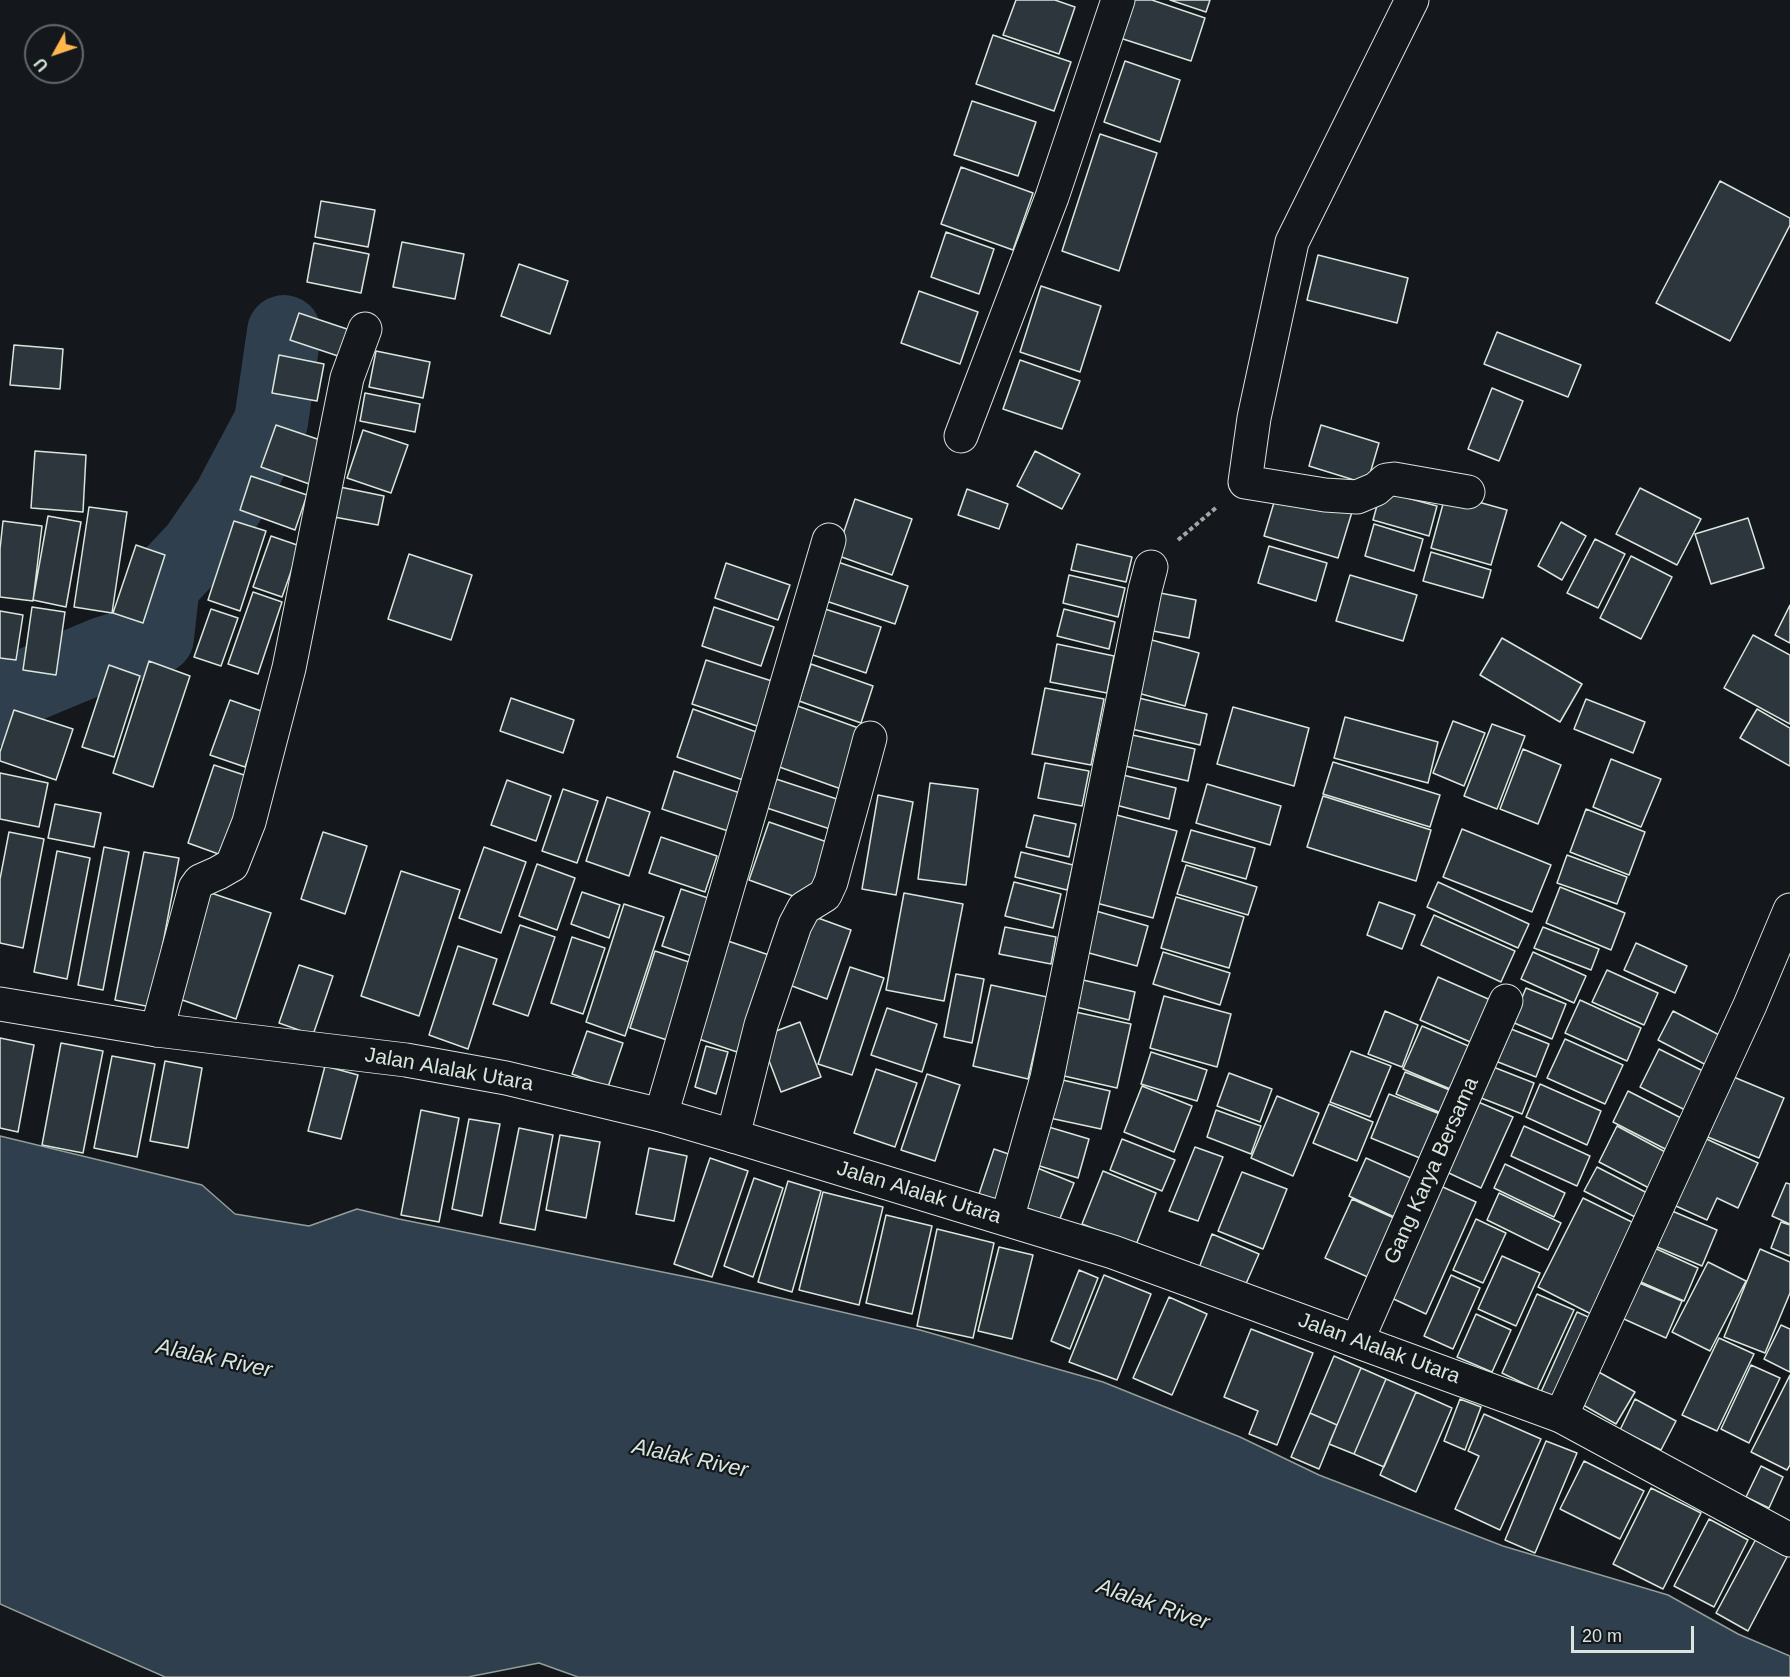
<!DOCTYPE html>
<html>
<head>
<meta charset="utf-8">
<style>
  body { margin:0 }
  #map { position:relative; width:1790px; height:1677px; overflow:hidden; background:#14181c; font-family:Helvetica,sans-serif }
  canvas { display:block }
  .north { position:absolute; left:24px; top:24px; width:60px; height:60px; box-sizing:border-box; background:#14181c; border:2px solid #626a69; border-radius:50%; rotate:230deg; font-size:16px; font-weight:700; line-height:24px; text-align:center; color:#d8e6dc }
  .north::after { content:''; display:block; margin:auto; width:21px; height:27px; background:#ffb74d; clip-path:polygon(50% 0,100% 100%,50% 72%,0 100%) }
  .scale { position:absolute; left:1571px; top:1626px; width:123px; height:27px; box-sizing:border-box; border:3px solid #d8e6dc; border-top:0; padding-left:8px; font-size:18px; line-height:21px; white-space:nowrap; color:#d8e6dc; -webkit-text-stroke:4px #14181c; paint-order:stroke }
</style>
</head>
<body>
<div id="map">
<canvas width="1790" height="1677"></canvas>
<div class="north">U</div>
<div class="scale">20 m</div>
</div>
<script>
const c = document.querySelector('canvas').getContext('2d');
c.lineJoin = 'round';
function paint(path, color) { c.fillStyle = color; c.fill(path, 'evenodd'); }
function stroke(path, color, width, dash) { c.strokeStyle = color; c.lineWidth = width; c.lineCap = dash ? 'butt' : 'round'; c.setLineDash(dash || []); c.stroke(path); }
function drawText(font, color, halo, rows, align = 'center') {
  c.font = font + ' Helvetica,sans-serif'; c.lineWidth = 4.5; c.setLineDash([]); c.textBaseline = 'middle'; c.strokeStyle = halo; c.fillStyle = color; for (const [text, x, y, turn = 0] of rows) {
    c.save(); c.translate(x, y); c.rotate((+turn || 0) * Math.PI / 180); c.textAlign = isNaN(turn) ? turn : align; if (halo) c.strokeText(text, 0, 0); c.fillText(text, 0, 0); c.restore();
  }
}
const water = new Path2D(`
  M0 1136 202 1185 235 1214 309 1226 357 1209 399 1219 707 1281 920 1330 1103 1382 1240 1437 1319 1475 1503 1546 1668 1595 1738 1634 1790 1656V1677H578L539 1663 468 1677H165L0 1604Z`);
const river = new Path2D(`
  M0 709 22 688 106 653 157 637 163 584 196 549 229 501 271 422 284 332`);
const building = new Path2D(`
  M1016 0H1055L1075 7 1059 54 1003 35Z
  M1132 0H1152L1205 18 1191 61 1120 38Z
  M1170 0H1210L1206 12Z
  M993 35 1071 62 1054 111 976 84Z
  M1125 61 1180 80 1160 142 1104 122Z
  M972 101 1036 122 1018 176 954 155Z
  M1100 134 1157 153 1119 271 1062 251Z
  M961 167 1033 193 1013 250 941 224Z
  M1720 181 1790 218V225L1730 341 1656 303Z
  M321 201 375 210 368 247 315 237Z
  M946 232 994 249 979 294 931 277Z
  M402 242 464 254 455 299 393 287Z
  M314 243 369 254 361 293 307 282Z
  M1318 255 1408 278 1397 323 1307 300Z
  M519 264 568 281 550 334 501 316Z
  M1041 286 1101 306 1080 372 1020 352Z
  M919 291 978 312 960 364 901 343Z
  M299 313 350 330 341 357 290 340Z
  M1497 332 1581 365 1568 397 1484 364Z
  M14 345 63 349 60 389 10 385Z
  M376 351 430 362 423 398 369 387Z
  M279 355 324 364 317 401 272 393Z
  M1020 360 1080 381 1062 429 1003 409Z
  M1492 388 1523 401 1499 461 1468 449Z
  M365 393 420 404 415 432 360 421Z
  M276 425 329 443 315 486 261 467Z
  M1321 425 1379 443 1367 484 1309 466Z
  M363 430 408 445 391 493 347 478Z
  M35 451 86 455 83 512 31 508Z
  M1035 451 1080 474 1062 509 1017 486Z
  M251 476 307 495 295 530 240 510Z
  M340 487 384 496 378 525 334 517Z
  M1640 488 1701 519 1677 565 1616 534Z
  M967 489 1008 504 999 529 958 515Z
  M1278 489 1352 512 1338 558 1264 536Z
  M1381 491 1437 506 1429 536 1373 520Z
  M1446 493 1507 510 1491 565 1431 548Z
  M855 499 912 519 892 575 836 555Z
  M89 507 127 512 112 613 74 607Z
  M48 516 81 522 66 607 33 600Z
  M1748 518 1764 568 1711 584 1695 534Z
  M3 521 42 526 33 601 0 597V549Z
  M234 521 266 531 240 611 208 600Z
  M1561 522 1586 536 1562 580 1538 566Z
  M1374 524 1423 539 1414 571 1365 556Z
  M271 536 300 546 282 597 253 587Z
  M1595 539 1625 554 1598 608 1567 593Z
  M1077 544 1132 557 1126 582 1071 570Z
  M136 545 165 555 143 623 113 613Z
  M1269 546 1327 563 1316 601 1258 583Z
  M1431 552 1491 570 1483 598 1423 581Z
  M409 554 472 575 451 640 388 619Z
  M1631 556 1672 577 1641 639 1600 618Z
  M832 560 908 586 895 624 820 599Z
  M726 563 790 585 778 620 715 598Z
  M1069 575 1125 588 1118 617 1063 603Z
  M1350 575 1417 595 1403 641 1336 621Z
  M1150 591 1196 600 1189 638 1143 629Z
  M253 592 282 602 258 674 228 664Z
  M1790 605V643L1775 635Z
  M32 607 65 612 56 675 23 670Z
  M714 607 774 627 761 666 702 646Z
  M211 609 238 618 221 666 194 657Z
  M825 609 881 627 866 673 810 654Z
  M1064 609 1115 622 1109 649 1057 636Z
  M0 611 23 615 16 660 0 658Z
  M1753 635 1790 655V724L1724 688Z
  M1141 637 1199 653 1185 706 1127 690Z
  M1502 638 1582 684 1560 722 1480 675Z
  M1057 644 1114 656 1107 693 1050 682Z
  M706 660 775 682 760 727 692 704Z
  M149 661 190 676 153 787 113 773Z
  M811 664 873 686 861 723 799 701Z
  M109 665 140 676 114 757 82 747Z
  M1045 688 1104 699 1091 765 1032 754Z
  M1130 696 1207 714 1200 745 1123 727Z
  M511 698 574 720 563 753 500 731Z
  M1586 699 1645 722 1633 753 1574 729Z
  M230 700 264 712 245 767 210 755Z
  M792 704 864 730 844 790 771 764Z
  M1233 707 1309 728 1294 786 1217 764Z
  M693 709 759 733 743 780 677 757Z
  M1757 709 1790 728V766L1740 738Z
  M14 710 73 729 56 780 0 761V752Z
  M1345 717 1438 742 1428 783 1334 758Z
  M1453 721 1485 733 1464 786 1433 773Z
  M1492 724 1525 736 1497 809 1464 796Z
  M1119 732 1195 749 1188 781 1112 763Z
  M1523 749 1561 765 1538 824 1500 809Z
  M1611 759 1661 779 1641 827 1593 807Z
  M1333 762 1440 795 1430 827 1323 794Z
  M1045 763 1089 771 1082 806 1038 798Z
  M214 765 250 777 224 856 188 843Z
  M674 771 743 794 731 832 662 809Z
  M0 773 48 783 39 827 0 819Z
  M1119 774 1176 788 1169 819 1112 804Z
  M776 779 843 801 833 830 767 808Z
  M507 780 551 796 536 841 491 825Z
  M930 783 978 789 966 885 918 879Z
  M1207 784 1281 806 1270 845 1196 823Z
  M563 789 598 801 577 863 542 851Z
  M878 795 913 802 896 895 862 889Z
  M1323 796 1431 830 1416 881 1307 847Z
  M607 797 650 812 629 876 586 861Z
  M55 804 101 813 94 847 48 838Z
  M1586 809 1645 832 1629 875 1570 852Z
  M1109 813 1177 831 1153 918 1085 900Z
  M1034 815 1076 824 1069 857 1026 847Z
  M769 822 827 842 807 901 749 880Z
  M1462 829 1551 865 1532 912 1443 877Z
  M1191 830 1255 848 1246 879 1182 861Z
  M9 832 44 839 23 948 0 943V879Z
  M323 832 367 846 345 914 301 899Z
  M661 837 717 856 705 892 649 873Z
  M104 847 129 852 103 990 78 985Z
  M484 847 526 862 501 933 459 918Z
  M57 851 90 858 67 979 34 972Z
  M144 852 179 858 151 1007 115 1000Z
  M1021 852 1073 865 1067 890 1015 877Z
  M1567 855 1627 877 1617 904 1557 883Z
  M537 864 575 878 557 930 519 916Z
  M1186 865 1257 887 1248 915 1177 894Z
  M401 871 460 890 419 1016 361 996Z
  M1014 882 1061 894 1053 928 1005 916Z
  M1438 882 1529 924 1518 948 1427 907Z
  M1560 887 1625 913 1611 950 1546 923Z
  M681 889 717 901 698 958 662 946Z
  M205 891 271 913 236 1019 171 996Z
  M582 892 620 905 609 938 571 924Z
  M904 893 963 904 944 1001 886 990Z
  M1176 897 1244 917 1229 968 1161 948Z
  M1379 902 1415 915 1402 949 1367 935Z
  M624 904 664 917 625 1036 586 1022Z
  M1089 909 1148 926 1137 966 1078 950Z
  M807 914 851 930 827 999 784 983Z
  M1434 915 1515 951 1501 982 1421 945Z
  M520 925 555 937 528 1016 493 1004Z
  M1005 927 1056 937 1051 964 999 954Z
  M1543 927 1599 949 1591 970 1534 948Z
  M572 937 605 948 583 1014 551 1003Z
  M725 940 769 955 737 1052 693 1037Z
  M1636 943 1687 966 1675 993 1624 970Z
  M458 946 497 959 468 1049 429 1035Z
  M655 951 692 963 667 1040 630 1028Z
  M1163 952 1230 973 1220 1005 1153 984Z
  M1533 952 1586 976 1574 1003 1521 979Z
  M299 965 333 976 313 1035 279 1023Z
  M850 967 884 978 852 1075 818 1064Z
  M1607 970 1658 993 1644 1025 1592 1002Z
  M956 974 984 979 972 1043 944 1037Z
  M1070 977 1135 992 1129 1020 1064 1004Z
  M1438 977 1502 1005 1484 1048 1420 1020Z
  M991 985 1047 997 1028 1079 973 1066Z
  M1526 988 1566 1004 1552 1039 1512 1022Z
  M1164 996 1231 1014 1217 1067 1150 1048Z
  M1580 1000 1641 1028 1627 1061 1565 1033Z
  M887 1008 937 1024 922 1072 871 1055Z
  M1066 1010 1131 1024 1117 1088 1051 1073Z
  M1385 1011 1418 1025 1402 1067 1368 1054Z
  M1673 1011 1729 1040 1714 1069 1658 1040Z
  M800 1022 821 1077 781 1092 760 1037Z
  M1422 1026 1480 1051 1462 1094 1403 1069Z
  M1506 1027 1549 1044 1536 1077 1493 1060Z
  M587 1031 623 1043 608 1087 572 1074Z
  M0 1038 34 1045 18 1132 0 1128Z
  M1565 1039 1623 1065 1605 1104 1547 1078Z
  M61 1043 103 1051 83 1153 42 1145Z
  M706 1046 728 1052 716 1094 695 1087Z
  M1659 1049 1711 1075 1691 1113 1640 1087Z
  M1351 1051 1391 1066 1370 1117 1330 1102Z
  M1151 1052 1207 1070 1197 1101 1141 1084Z
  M112 1056 155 1064 137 1157 94 1148Z
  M165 1061 202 1068 188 1148 150 1141Z
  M1483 1063 1534 1083 1522 1114 1471 1094Z
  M325 1066 358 1075 341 1139 308 1131Z
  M876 1069 917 1083 895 1147 854 1133Z
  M1405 1072 1462 1095 1453 1118 1396 1094Z
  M1229 1073 1272 1089 1260 1122 1217 1106Z
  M1724 1073 1784 1098 1759 1158 1698 1133Z
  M927 1074 960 1085 935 1161 901 1150Z
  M1054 1078 1110 1091 1101 1129 1045 1117Z
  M1540 1084 1601 1111 1587 1145 1526 1117Z
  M1142 1086 1192 1106 1174 1152 1124 1132Z
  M1628 1091 1687 1121 1671 1152 1613 1122Z
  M1389 1094 1450 1118 1432 1163 1371 1138Z
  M1277 1096 1319 1113 1293 1176 1251 1158Z
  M1469 1098 1513 1117 1481 1188 1438 1168Z
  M1329 1104 1373 1122 1357 1161 1313 1143Z
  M421 1110 459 1118 439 1222 401 1215Z
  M1216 1110 1261 1126 1251 1154 1207 1137Z
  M469 1119 500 1124 482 1216 452 1209Z
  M1042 1125 1089 1139 1078 1178 1030 1163Z
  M1524 1126 1590 1156 1577 1186 1511 1156Z
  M1617 1126 1669 1154 1651 1189 1599 1162Z
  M519 1128 553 1135 535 1230 500 1223Z
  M560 1135 600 1142 586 1218 546 1210Z
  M1698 1135 1758 1163 1738 1208 1717 1198 1707 1220 1667 1202Z
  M1122 1139 1175 1160 1162 1191 1110 1170Z
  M1195 1147 1223 1157 1198 1221 1169 1211Z
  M649 1148 687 1156 674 1221 636 1214Z
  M994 1149 1023 1159 1008 1203 979 1194Z
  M710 1158 748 1171 712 1277 674 1264Z
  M1366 1158 1422 1183 1405 1222 1349 1196Z
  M1505 1164 1565 1193 1554 1217 1494 1188Z
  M1030 1165 1074 1183 1059 1221 1015 1203Z
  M1597 1167 1651 1195 1639 1219 1584 1191Z
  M1103 1171 1156 1193 1136 1245 1082 1224Z
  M1242 1172 1287 1189 1263 1249 1218 1231Z
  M754 1178 783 1188 753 1277 724 1266Z
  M788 1181 821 1191 792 1292 758 1282Z
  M1434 1183 1476 1202 1426 1314 1385 1295Z
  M1786 1183 1790 1184V1224L1772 1216Z
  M823 1192 883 1207 859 1305 799 1290Z
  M1499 1193 1561 1223 1548 1250 1487 1220Z
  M1583 1198 1640 1226 1595 1316 1538 1287Z
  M1352 1199 1405 1223 1379 1282 1325 1258Z
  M1665 1208 1717 1230 1702 1266 1650 1244Z
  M886 1215 932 1226 912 1314 866 1303Z
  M1476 1219 1506 1233 1483 1283 1453 1270Z
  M1781 1222 1790 1225V1256L1771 1248Z
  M937 1229 994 1243 973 1338 917 1326Z
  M1212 1234 1259 1254 1245 1286 1199 1268Z
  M1648 1245 1698 1268 1684 1301 1634 1279Z
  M999 1247 1033 1255 1012 1339 978 1331Z
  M1760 1249 1790 1262V1293L1765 1353 1724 1337Z
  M1502 1256 1540 1273 1516 1326 1478 1309Z
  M1708 1262 1746 1281 1710 1351 1672 1332Z
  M1079 1270 1098 1278 1070 1349 1051 1341Z
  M1104 1275 1151 1294 1117 1380 1069 1362Z
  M1451 1275 1480 1288 1453 1349 1424 1336Z
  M1630 1279 1682 1301 1666 1338 1615 1315Z
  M1537 1294 1574 1310 1537 1390 1502 1373Z
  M1169 1297 1207 1314 1172 1395 1133 1378Z
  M1577 1312 1600 1322 1564 1402 1541 1392Z
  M1476 1314 1511 1330 1492 1372 1457 1357Z
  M1781 1325 1790 1329V1372L1764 1359Z
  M1251 1329 1313 1353 1277 1445 1249 1434 1258 1411 1224 1397Z
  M1719 1338 1754 1354 1717 1431 1682 1415Z
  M1334 1356 1361 1368 1337 1425 1310 1413Z
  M1751 1365 1780 1378 1749 1443 1721 1429Z
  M1361 1368 1386 1379 1354 1454 1329 1444Z
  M1595 1370 1635 1392 1616 1424 1578 1402Z
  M1790 1375V1465L1787 1470 1751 1452Z
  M1386 1379 1416 1392 1384 1467 1354 1454Z
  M1416 1392 1452 1408 1416 1492 1380 1475Z
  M1460 1399 1481 1407 1465 1450 1444 1441Z
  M1635 1399 1676 1421 1661 1450 1620 1430Z
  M1310 1413 1337 1425 1319 1469 1291 1457Z
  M1484 1414 1541 1439 1500 1530 1455 1509 1479 1456 1468 1451Z
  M1546 1441 1577 1453 1535 1553 1505 1540Z
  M1584 1461 1644 1491 1620 1539 1560 1509Z
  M1761 1466 1783 1477 1769 1508 1746 1497Z
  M1651 1488 1701 1513 1663 1589 1613 1564Z
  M1709 1519 1748 1540 1714 1607 1674 1586Z
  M1757 1537 1788 1555 1748 1631 1716 1613Z`);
const path = new Path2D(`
  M1178 540 1218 506`);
const minor = new Path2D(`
  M1412 0 1292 242 1254 418 1245 482 1325 495 1357 497 1376 489 1386 480 1394 479 1468 492
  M961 436 1052 197 1118 0
  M157 1030 195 888 200 881 218 873 232 865 249 822 289 668 347 378 365 329
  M661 1115 829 540
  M733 1136 761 1025 795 925 804 908 825 895 831 882 870 738
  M1007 1219 1047 1078 1145 590 1151 567
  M1357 1341 1506 1001
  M1561 1416 1750 1005 1790 910`);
const primary = new Path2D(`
  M0 1004 157 1030 406 1060 506 1078 661 1115 733 1136 1113 1252 1561 1416 1790 1540`);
const streetNames = [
  ["Jalan Alalak Utara",449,1070,10],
  ["Gang Karya Bersama",1432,1171,-66],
  ["Jalan Alalak Utara",919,1193,17],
  ["Jalan Alalak Utara",1379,1349,20]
];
const waterNames = [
  ["Alalak River",214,1359,12],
  ["Alalak River",690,1459,12],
  ["Alalak River",1153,1605,19]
];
paint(water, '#2f3f4d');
stroke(water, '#939e99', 1.5);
stroke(river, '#2f3f4d', 74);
paint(building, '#2c363c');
stroke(building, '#d8e6dc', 1.5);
stroke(minor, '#d8e6dc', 35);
stroke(primary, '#d8e6dc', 35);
stroke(path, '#9da8a2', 4, [4.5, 3]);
stroke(minor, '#14181c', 33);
stroke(primary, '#14181c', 33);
drawText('21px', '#d8e6dc', '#14181c', streetNames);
drawText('italic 22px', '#d8e6dc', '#14181c', waterNames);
</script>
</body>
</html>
